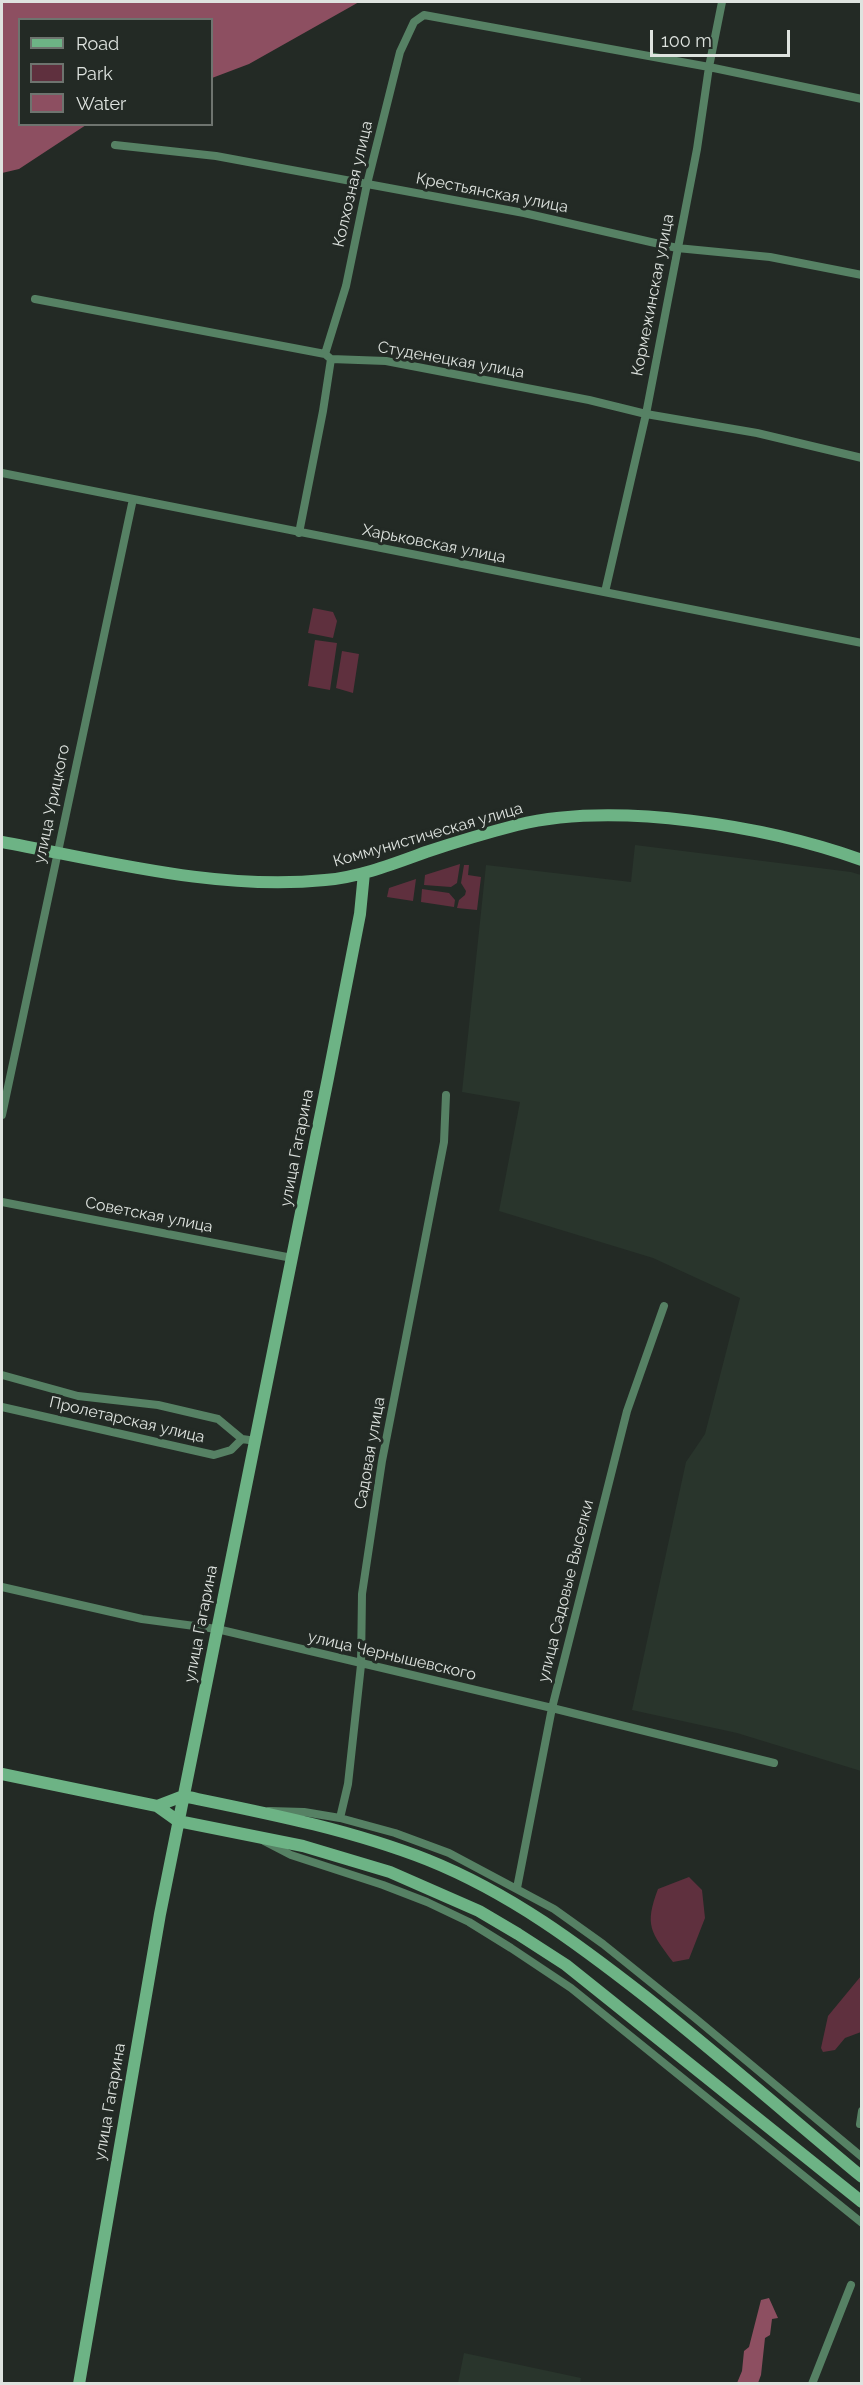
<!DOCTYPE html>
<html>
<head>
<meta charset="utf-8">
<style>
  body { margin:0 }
  #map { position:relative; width:863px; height:2385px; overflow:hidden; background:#232a25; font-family:Raleway,sans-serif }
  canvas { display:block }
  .frame { position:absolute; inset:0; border:3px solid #dee3df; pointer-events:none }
  .legend { position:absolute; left:18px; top:18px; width:195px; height:108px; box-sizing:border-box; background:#232a25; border:2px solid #6e746f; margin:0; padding:8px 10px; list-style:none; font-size:18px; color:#dee3df }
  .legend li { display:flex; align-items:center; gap:12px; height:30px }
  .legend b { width:30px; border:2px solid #6e746f }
  .scale { position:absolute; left:650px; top:30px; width:140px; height:27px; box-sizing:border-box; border:3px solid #dee3df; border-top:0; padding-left:8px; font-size:18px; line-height:21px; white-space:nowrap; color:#dee3df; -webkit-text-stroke:4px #232a25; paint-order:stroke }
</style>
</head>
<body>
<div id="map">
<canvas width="863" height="2385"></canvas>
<div class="frame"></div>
<ul class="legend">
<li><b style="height:8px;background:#6db385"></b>Road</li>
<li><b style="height:16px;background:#5f303e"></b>Park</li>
<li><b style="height:16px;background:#8d4f61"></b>Water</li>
</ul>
<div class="scale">100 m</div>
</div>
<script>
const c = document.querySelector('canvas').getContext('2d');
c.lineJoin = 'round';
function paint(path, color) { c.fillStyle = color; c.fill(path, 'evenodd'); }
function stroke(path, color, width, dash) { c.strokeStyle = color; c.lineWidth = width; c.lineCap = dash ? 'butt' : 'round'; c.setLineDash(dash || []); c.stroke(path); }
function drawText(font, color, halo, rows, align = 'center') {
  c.font = font + ' Raleway,sans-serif'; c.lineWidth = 6; c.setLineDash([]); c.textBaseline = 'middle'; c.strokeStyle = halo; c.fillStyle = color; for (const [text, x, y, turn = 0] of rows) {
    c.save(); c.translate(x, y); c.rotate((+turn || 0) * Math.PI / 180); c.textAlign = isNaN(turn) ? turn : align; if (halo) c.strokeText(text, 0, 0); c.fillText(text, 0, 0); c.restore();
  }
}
const built = new Path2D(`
  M635 845 851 872 861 875V1771L737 1733 632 1710 686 1462 705 1434 740 1298 653 1258 499 1211 520 1102 462 1092 486 865 631 882Z
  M464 2353 581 2378 580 2383H458Z`);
const green = new Path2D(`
  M313 608 333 612 337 621 333 638 308 633Z
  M315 640 337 643 330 690 308 686Z
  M342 651 359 654 353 693 336 688Z
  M460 864 457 883 451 887 424 885 425 875Z
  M464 865H469L468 875 481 877 477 910 457 908 459 900 465 895 466 891 461 883Z
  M416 879 413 901 387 897 389 888Z
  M422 889 449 893 455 900 454 907 421 902Z
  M689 1877 702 1890 705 1918 689 1959 673 1962C651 1932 644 1926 658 1889Z
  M861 1976V2032L845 2038 835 2050 823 2052 821 2048 828 2016Z`);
const water = new Path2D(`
  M2 2H359L249 64 212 78V20H20V124L86 125 19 169 2 173Z
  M769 2298 778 2318 772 2319 770 2335 765 2338 761 2375 758 2383H737L742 2371 744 2351 749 2347 761 2300Z`);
const street = new Path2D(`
  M115 145 216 156 524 213 677 248 770 257 862 275
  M35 299 325 354 331 359 386 361 589 400 646 414 757 433 862 458
  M325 354 346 286 367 184 400 52 414 22 424 15 709 67 862 99
  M2 473 862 643
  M299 533 323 411 331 359
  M605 592 646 414 697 149 709 67 722 2
  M2 1115 133 499
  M2 1202 292 1258
  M2 1375 78 1396 158 1405 218 1419 242 1439
  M2 1407 214 1455 231 1450 242 1439 256 1441
  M2 1587 142 1619 217 1629 552 1708 774 1763
  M269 1811 304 1812 340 1818 395 1833 449 1853 554 1909 603 1944 695 2018 862 2157
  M340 1818 348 1784 361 1665 362 1594 382 1461 444 1142 446 1095
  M264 1841 291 1855 383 1885 427 1902 469 1922 511 1948 571 1988 862 2223
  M517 1888 552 1708 627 1411 664 1306
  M860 2124 862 2111
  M812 2384 851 2285`);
const secondary = new Path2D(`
  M2 842C106 861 219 891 325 880 360 877 393 864 426 852 456 842 486 833 517 825 616 801 767 826 862 860
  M2 1774 157 1806 178 1821 303 1846 390 1872 479 1911 518 1934 566 1965 862 2202
  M183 1796C266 1813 349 1829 428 1860 510 1893 578 1944 646 1997 719 2055 790 2117 862 2177
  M157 1806 183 1796
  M79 2384 160 1914 328 1078 360 914 364 873`);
const streetNames = [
  ["Колхозная улица",353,184,-77],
  ["Крестьянская улица",492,193,11],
  ["Кормежинская улица",653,295,-79],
  ["Студенецкая улица",451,360,10],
  ["Харьковская улица",434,544,11],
  ["улица Урицкого",52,804,-78],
  ["Коммунистическая улица",428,835,-16],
  ["улица Гагарина",297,1148,-79],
  ["Советская улица",149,1215,11],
  ["Пролетарская улица",127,1420,13],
  ["Садовая улица",370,1453,-80],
  ["улица Садовые Выселки",566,1591,-76],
  ["улица Гагарина",201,1624,-79],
  ["улица Чернышевского",392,1656,13],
  ["улица Гагарина",110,2102,-80]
];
paint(built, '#29352c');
paint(green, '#5f303e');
paint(water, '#8d4f61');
stroke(street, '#568164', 8);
stroke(secondary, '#6db385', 12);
drawText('16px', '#dee3df', '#232a25', streetNames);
</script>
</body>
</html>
